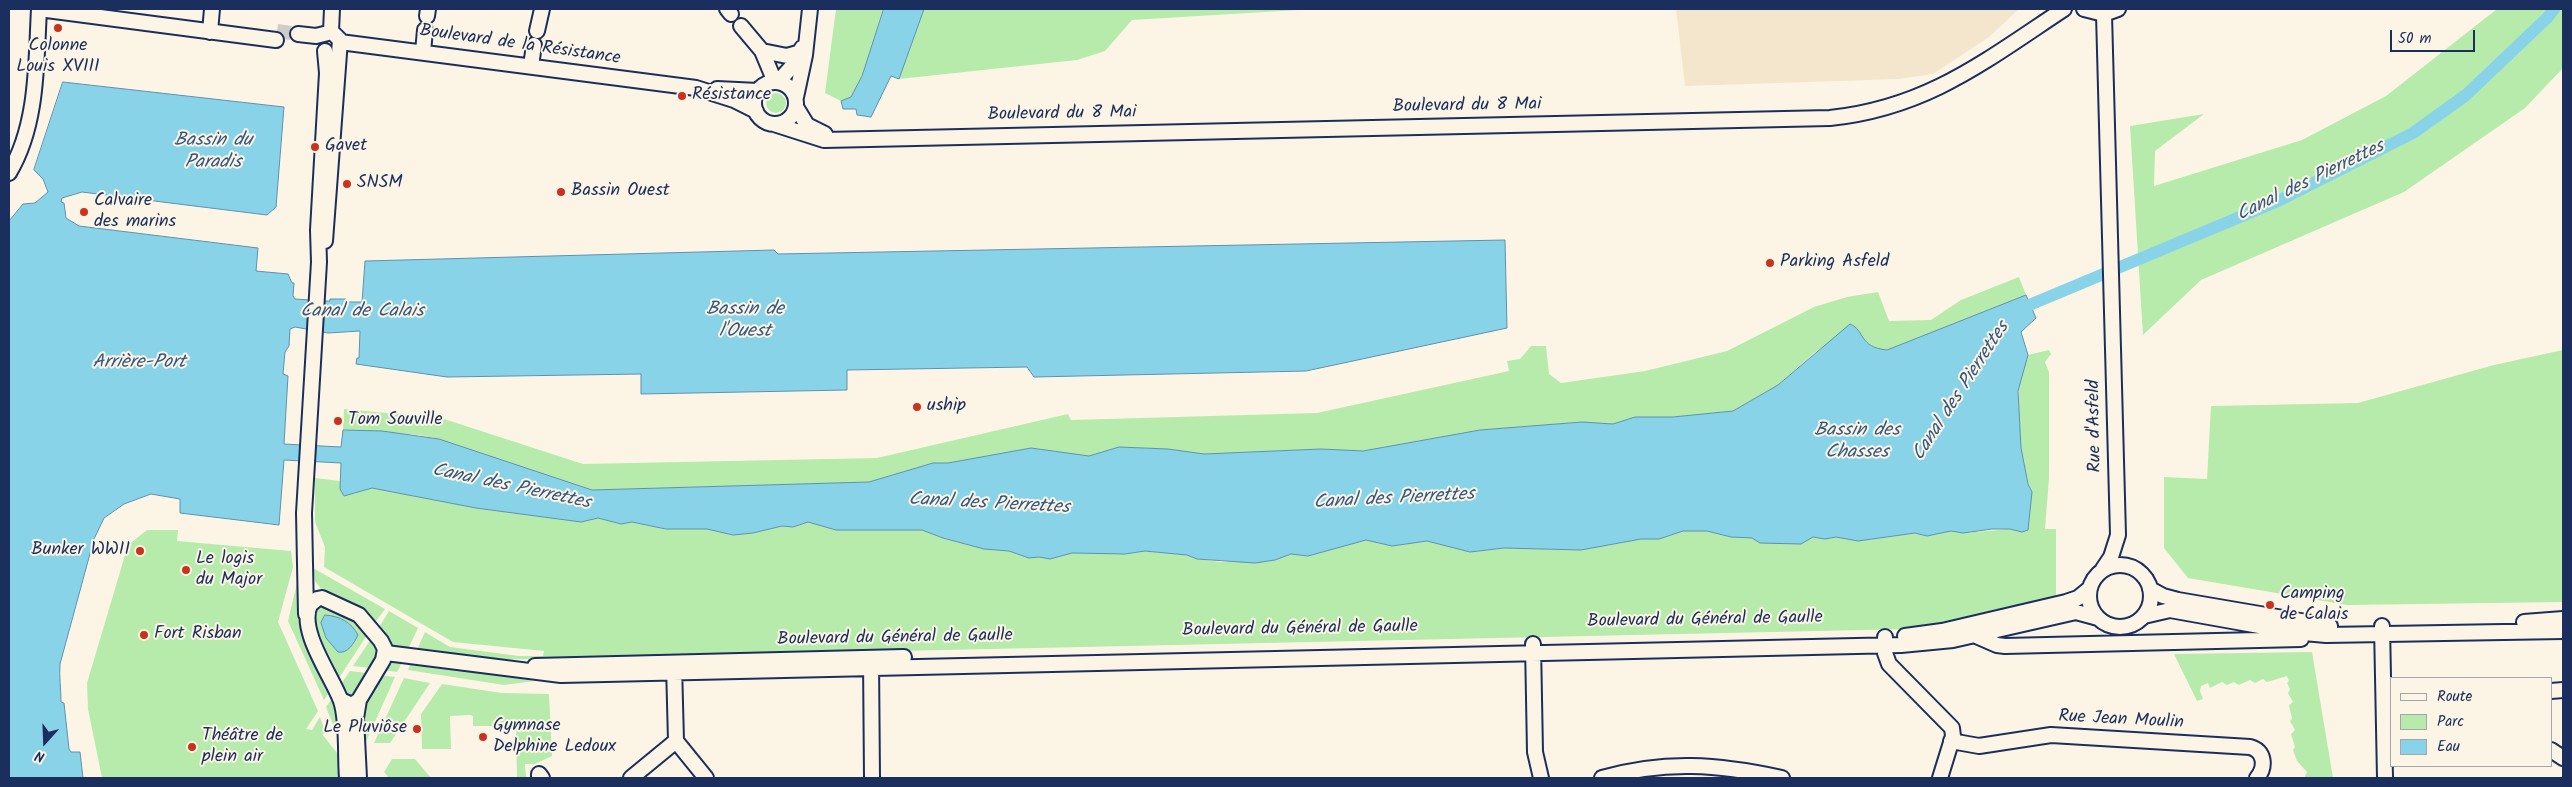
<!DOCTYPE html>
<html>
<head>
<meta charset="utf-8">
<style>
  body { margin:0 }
  #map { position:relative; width:2572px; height:787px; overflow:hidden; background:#fcf5e5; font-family:Kalam,sans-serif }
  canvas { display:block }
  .frame { position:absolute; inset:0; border:10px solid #1b2f5e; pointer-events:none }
  .legend { position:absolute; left:2390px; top:677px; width:162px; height:90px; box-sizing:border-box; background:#fcf5e5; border:1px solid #a2a6af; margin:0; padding:6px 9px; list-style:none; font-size:15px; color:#1b2f5e }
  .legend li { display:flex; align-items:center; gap:10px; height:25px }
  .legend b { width:25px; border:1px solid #a2a6af }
  .north { position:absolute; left:20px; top:717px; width:50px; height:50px; -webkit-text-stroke:4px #fcf5e5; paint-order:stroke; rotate:200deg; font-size:14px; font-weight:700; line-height:20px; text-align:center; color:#1b2f5e }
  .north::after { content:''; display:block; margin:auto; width:18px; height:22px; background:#1b2f5e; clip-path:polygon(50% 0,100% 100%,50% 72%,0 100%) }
  .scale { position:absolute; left:2390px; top:30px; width:85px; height:22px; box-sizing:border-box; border:2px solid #1b2f5e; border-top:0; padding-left:6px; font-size:15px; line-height:18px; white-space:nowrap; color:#1b2f5e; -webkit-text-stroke:4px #fcf5e5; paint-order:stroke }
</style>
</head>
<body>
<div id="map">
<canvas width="2572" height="787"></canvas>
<div class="frame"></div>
<ul class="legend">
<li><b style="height:6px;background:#fcf5e5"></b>Route</li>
<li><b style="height:14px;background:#b6ebac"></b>Parc</li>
<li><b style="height:14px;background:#89d3e9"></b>Eau</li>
</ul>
<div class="north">N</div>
<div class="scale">50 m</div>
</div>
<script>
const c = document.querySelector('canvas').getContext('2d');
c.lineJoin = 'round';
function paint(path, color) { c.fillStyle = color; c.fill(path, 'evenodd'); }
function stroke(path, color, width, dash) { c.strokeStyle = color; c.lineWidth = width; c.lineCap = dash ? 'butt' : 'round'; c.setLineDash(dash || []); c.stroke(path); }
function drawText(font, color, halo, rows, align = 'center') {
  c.font = font + ' Kalam,sans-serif'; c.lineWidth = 4; c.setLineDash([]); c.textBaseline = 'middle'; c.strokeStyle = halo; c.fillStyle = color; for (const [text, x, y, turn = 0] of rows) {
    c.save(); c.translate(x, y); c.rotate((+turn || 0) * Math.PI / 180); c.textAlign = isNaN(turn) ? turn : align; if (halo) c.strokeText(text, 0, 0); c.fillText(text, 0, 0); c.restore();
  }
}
const built = new Path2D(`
  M1676 9H2019L1989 37 1933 74 1899 79 1685 86Z`);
const green = new Path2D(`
  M836 9H884L862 76 851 97 841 101 825 93Z
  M924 9H1315L1132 20 1105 51 1077 60 899 79Z
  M2497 9H2563V68L2525 108 2404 192 2201 280 2143 335 2130 126 2204 114 2155 151 2154 186 2302 140 2386 96Z
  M766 103a10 10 0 1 1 20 0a10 10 0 1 1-20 0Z
  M2019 277 2026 295 1887 350C1869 348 1864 341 1854 326L1814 353 1778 385 1733 411 1673 417H1635L1613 424 1582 422 1480 430 1363 451 1321 449 1204 454 1168 449 1119 447 1089 456 1031 448 948 463H933L869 482 592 490 439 439 419 435 343 430 344 409 441 418 583 464 877 458 1068 414 1071 420 1317 413 1509 371 1507 361 1520 359 1531 346H1546L1549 374 1561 383 1645 371 1727 351 1814 307 1847 297 1878 292 1889 321 1931 320 1961 300Z
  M2049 350 2051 354 2045 362 2049 372V478L2045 529H2056V596L1910 629 484 660 417 650 425 632 450 647 519 656H543L544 651 453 642 324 567 325 547 315 522V478L340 481V489L344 496 372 488 476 508 581 522 598 518 621 524 632 522 666 529H707L733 535 753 533 782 526 793 527 808 522 836 530H922L943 538 984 549 1009 551 1029 558 1039 557 1050 559 1072 553 1125 554 1145 551 1187 555 1197 559 1221 562 1275 560 1291 554 1308 556 1366 540 1392 546 1427 541 1470 552 1504 548 1581 550 1641 539H1659L1683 531H1707L1731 537 1752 538 1760 543 1813 537 1825 539 1836 537 1858 541 1916 533 1927 536 1951 531 1963 533 2010 529 2022 532 2032 493C2021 469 2016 415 2019 389 2020 377 2024 366 2028 355Z
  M2563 350V602L2347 605 2188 578 2164 548V477L2207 479 2211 406 2358 403 2494 365Z
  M147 530H178L177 541 291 551 293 567 278 622 318 711 306 729 312 730 320 717 326 734H322L357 778H102L88 709 87 683 128 545Z
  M313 568 385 609 374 624 321 589 315 581Z
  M297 583H300L330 691 324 700 288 621Z
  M325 606 354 620 367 635 339 678 316 630V609Z
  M389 611 418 628 408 649 394 647 378 629Z
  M371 639 379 651 370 668 353 666Z
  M2312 652 2333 778H2304L2307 772 2297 761 2293 750 2295 747 2291 734 2295 730 2290 721 2292 719 2289 705 2293 702 2288 693 2290 689 2287 683 2289 681 2287 676 2267 682 2263 679 2255 683 2250 680 2239 685 2234 682 2227 685 2222 682 2210 688 2208 683 2201 686 2200 691 2203 699 2197 701 2174 654Z
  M391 661H403L397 672 383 670Z
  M411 662 535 681 504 685 408 670Z
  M350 671 367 673 352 695 344 691 341 684Z
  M380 675 395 677 365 744H361L359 713Z
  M404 678 430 683 390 743H374Z
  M442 684 502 693 549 694 552 756 535 764H525L526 778H517L516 726H473V716L470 715 450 716 451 749H422L421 714Z
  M333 697 337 706 338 737 326 707Z
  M392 759H415L431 778H389L384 772Z`);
const water = new Path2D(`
  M884 9H924L899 79 891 76 871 117 857 115 856 109H843L841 101 851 97 862 76Z
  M63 82 284 107 276 207 267 215 82 192 62 198 61 202 64 203 66 218 79 226 258 248 256 271 288 274 292 283H294L293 296 295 299 326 301H330V299H346V302H362L365 261 774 250 778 254 1505 240 1507 328 1306 371 1034 377 1027 367 847 370V390L641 394V374L447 377 356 364 357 358H359L360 331 328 333 295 327 290 329 289 346 285 352 283 374 288 376 284 444 341 447 343 430 382 431 439 439 592 490 869 482 933 463H948L1031 448 1089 456 1119 447 1168 449 1204 454 1321 449 1363 451 1480 430 1582 422 1613 424 1635 417H1673L1733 411 1778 385 1850 324C1866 331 1858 347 1887 350L2026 295 2036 318 2021 332 2028 355 2018 391 2021 448 2028 484 2032 492 2028 530 2022 532 2010 529H1992L1963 533 1951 531 1927 536 1915 533 1858 541 1836 537 1825 539 1813 537 1801 544 1760 543 1752 538 1731 537 1707 531H1683L1659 539H1641L1581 550 1504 548 1470 552 1427 541 1392 546 1366 540 1308 556 1291 554 1275 560 1255 563 1197 559 1187 555 1145 551 1125 554 1072 553 1050 559 1039 557 1029 558 1009 551 984 549 943 538 922 530H836L808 522 793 527 782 526 753 533 733 535 707 529H666L632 522 621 524 598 518 581 522 476 508 372 488 344 496 340 489 341 463 284 460 279 525 180 513V499L151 494 124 504 104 518 94 539 60 664C59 677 61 688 61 702L64 703 69 749 71 752H80L83 778H9V221L23 204 35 203 48 192 43 179 34 170Z
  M325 615C340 616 351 622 358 635 354 643 348 654 338 652L326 638 321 623Z`);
const canal = new Path2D(`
  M2015 311 2278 201 2413 133 2466 95 2548 17 2554 9`);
const minorTunnel = new Path2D(`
  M277 31 298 34`);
const minor = new Path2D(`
  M39 9 276 40
  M727 9 731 14
  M2084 9 2104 14 2118 9
  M427 16 428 9
  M741 26 762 51 775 82
  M331 31 332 9
  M537 31 542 9
  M210 32 212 9
  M298 34 316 36 332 32 340 40 325 241
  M340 42 696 88 734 100 756 111
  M762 51 787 56 801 52
  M423 52 425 30
  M531 66 534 45
  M754 103a21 21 0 1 1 42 0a21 21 0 1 1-42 0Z
  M778 82 794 64 802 48
  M717 89 758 91
  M796 97 805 55 810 9
  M796 107 807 125 825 134
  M774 124 824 140 1830 118C1927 108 1985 61 2064 9
  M9 173C38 125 36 63 39 9
  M2089 596a31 31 0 1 1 62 0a31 31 0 1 1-62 0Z
  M2103 569 2111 557 2118 535 2104 14
  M2150 589 2163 596 2178 600 2330 626
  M306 614 304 513 319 262 318 230 327 73 325 51
  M2144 616 2170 610 2293 632 2326 635 2563 631
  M2524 622 2563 619
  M2382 626 2385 778
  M1974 635 1997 645 2005 646 2301 639
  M1905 636 1942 631 2066 602 2078 598 2089 589
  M1885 637V653L1889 664 1952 728 1953 736 1940 778
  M1533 644 1535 752 1541 778
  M386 653 561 675 1901 645 1953 640 2076 612 2098 618
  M871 659 872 778
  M674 665 676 741 706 778
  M535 666 904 657
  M2551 691 2563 690
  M341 700 352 705 359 700 383 660 385 649 381 641 359 615 322 598 317 599 310 605C298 631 332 676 341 701 348 722 345 756 347 778
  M1951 741 1979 746 2051 735 2250 747C2265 751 2266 767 2257 778
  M2551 750 2563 758
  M359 778 356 718 359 700
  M539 778V774L542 778
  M631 778 676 741
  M1602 778C1665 760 1718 764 1782 778`);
const markers = [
  [58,28,5,"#c8321e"],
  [682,96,5,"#c8321e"],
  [315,147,5,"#c8321e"],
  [347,184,5,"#c8321e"],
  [561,192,5,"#c8321e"],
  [84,212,5,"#c8321e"],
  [1770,263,5,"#c8321e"],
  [917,407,5,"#c8321e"],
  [338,421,5,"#c8321e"],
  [140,551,5,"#c8321e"],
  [186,570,5,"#c8321e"],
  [2270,605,5,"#c8321e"],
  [144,635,5,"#c8321e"],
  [417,729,5,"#c8321e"],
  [483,737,5,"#c8321e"],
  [192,747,5,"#c8321e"]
];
const streetNames = [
  ["Boulevard de la Résistance",520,46,8],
  ["Boulevard du 8 Mai",1467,107,-1],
  ["Boulevard du 8 Mai",1062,115,-1],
  ["Rue d'Asfeld",2096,426,-91],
  ["Boulevard du Général de Gaulle",1705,621,-1],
  ["Boulevard du Général de Gaulle",1300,630,-1],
  ["Boulevard du Général de Gaulle",895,639,-1],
  ["Rue Jean Moulin",2121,721,3]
];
const poiNames = [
  ["Colonne",58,47,"center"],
  ["Louis XVIII",58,68,"center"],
  ["Résistance",692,96],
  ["Gavet",325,147],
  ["SNSM",357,184],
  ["Bassin Ouest",571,192],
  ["Calvaire",94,202],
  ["des marins",94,223],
  ["Parking Asfeld",1780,263],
  ["uship",927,407],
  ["Tom Souville",348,421],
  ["Bunker WWII",130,551,"right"],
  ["Le logis",196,560],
  ["du Major",196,581],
  ["Camping",2280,595],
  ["de Calais",2280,616],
  ["Fort Risban",154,635],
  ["Gymnase",493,727],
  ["Delphine Ledoux",493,748],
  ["Le Pluviôse",407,729,"right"],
  ["Théâtre de",202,737],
  ["plein air",202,758]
];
const waterNames = [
  ["Bassin du",213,142],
  ["Paradis",213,164],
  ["Canal des Pierrettes",2311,182,-26],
  ["Bassin de",745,311],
  ["l'Ouest",745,333],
  ["Canal de Calais",362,313],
  ["Arrière-Port",139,364],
  ["Canal des Pierrettes",1962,392,-57],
  ["Bassin des",1857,432],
  ["Chasses",1857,454],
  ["Canal des Pierrettes",511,488,12],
  ["Canal des Pierrettes",1394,500,-3],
  ["Canal des Pierrettes",989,505,3]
];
paint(built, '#f3e6cc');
paint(green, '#b6ebac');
paint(water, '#89d3e9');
stroke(water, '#5d91b1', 1);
stroke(canal, '#89d3e9', 12);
stroke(minorTunnel, '#cfcdca', 14, [14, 7]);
stroke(minor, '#1b2f5e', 18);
stroke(minor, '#fcf5e5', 14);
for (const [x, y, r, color] of markers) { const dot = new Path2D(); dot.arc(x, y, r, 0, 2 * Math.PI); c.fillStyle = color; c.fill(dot); stroke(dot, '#fcf5e5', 2); }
drawText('18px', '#1b2f5e', '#fcf5e5', streetNames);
drawText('18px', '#1b2f5e', '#fcf5e5', poiNames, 'left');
drawText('italic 19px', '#365881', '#fcf5e5', waterNames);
</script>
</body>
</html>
